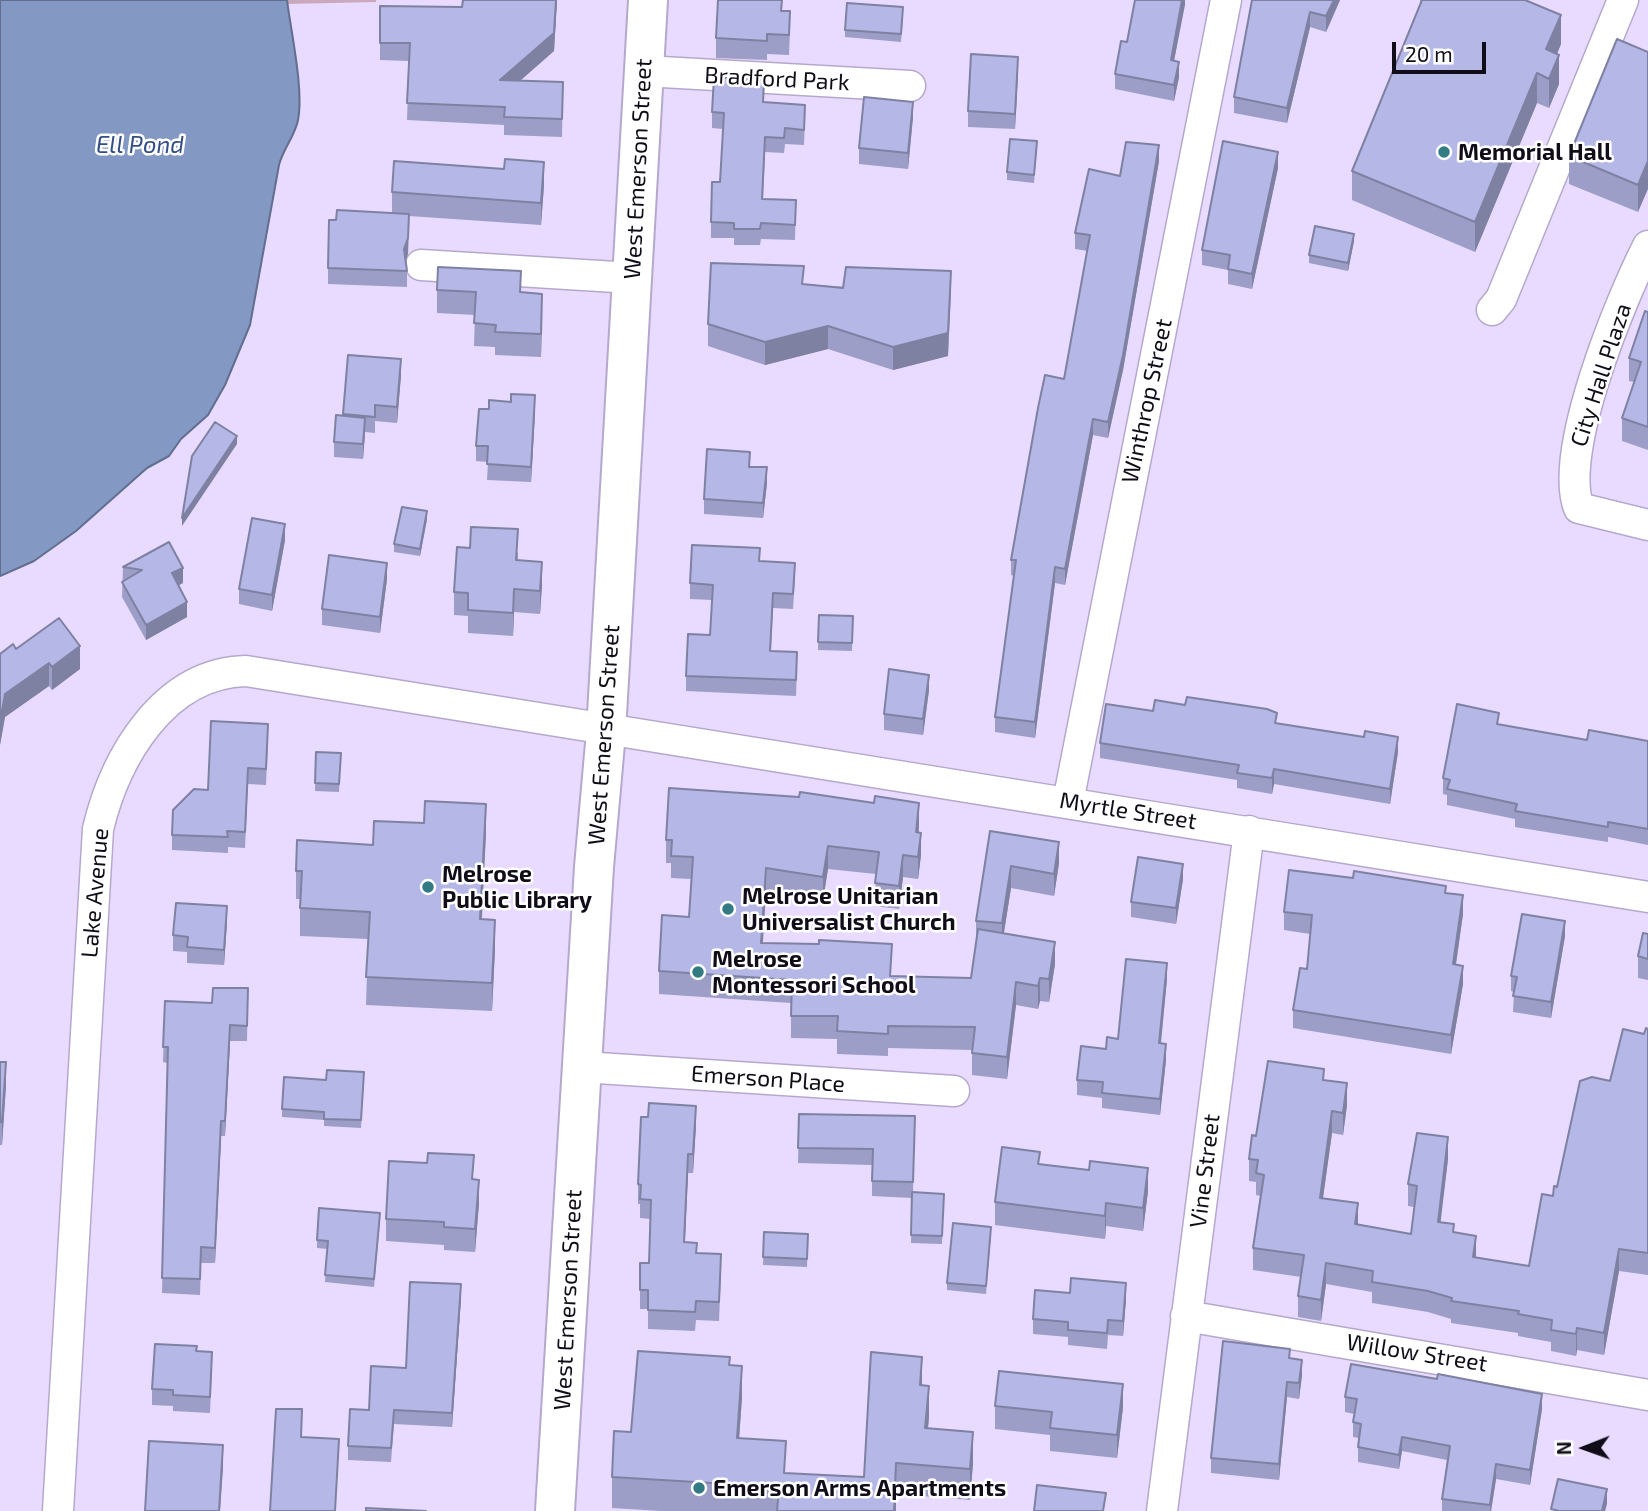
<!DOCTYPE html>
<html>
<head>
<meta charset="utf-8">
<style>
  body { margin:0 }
  #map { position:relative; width:1648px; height:1511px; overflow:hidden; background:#e8dbff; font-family:"Exo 2",sans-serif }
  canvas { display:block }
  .north { position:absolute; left:1550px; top:1413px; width:70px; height:70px; -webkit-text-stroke:5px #fff; paint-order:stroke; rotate:269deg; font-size:19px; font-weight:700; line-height:28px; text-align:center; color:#110d18 }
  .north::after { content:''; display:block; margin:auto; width:24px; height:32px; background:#110d18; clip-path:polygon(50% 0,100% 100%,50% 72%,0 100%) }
  .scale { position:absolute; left:1392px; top:42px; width:94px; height:32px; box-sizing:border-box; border:4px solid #110d18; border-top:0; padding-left:9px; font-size:21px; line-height:24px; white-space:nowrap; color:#110d18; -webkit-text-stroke:5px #fff; paint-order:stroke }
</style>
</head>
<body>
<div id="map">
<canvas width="1648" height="1511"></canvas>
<div class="north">N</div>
<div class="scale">20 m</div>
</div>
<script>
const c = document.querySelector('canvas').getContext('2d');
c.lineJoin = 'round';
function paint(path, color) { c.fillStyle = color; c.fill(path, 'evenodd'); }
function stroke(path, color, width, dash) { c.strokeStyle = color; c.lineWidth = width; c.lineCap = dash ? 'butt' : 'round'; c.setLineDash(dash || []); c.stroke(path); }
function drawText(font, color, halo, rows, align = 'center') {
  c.font = font + ' "Exo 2",sans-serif'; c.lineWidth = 5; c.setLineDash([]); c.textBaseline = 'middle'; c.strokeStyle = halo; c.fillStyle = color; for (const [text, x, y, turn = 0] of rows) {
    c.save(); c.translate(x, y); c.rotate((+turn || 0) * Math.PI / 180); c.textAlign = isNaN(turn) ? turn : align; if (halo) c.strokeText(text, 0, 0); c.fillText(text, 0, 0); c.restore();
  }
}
const green = new Path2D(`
  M287 0H376V2L288 4Z`);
const water = new Path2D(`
  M0 0H287C291 32 304 90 298 120 295 136 283 149 279 165L250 325 225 385 208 415 181 439 169 456 147 468 76 531 34 561 0 576Z`);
const minor = new Path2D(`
  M644 71 910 86
  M1648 246C1621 299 1557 453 1579 508L1648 525
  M421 265 632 278
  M1492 310 1501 299 1623 0
  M1068 802 1226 0
  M582 1067 954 1091
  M1186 1316 1648 1395
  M58 1511 98 829C115 758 163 673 246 671 713 750 1181 820 1648 897
  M1162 1511 1249 831`);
const tertiary = new Path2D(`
  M555 1511 594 867 606 732 648 0`);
const wall = new Path2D(`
  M463 0H557L554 51 520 81 563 82 562 137 504 135V125L407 120 409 61 380 60V6L462 7Z
  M1185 0 1174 61 1179 77 1174 101 1115 89V74L1127 42Z
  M1252 0H1340L1326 32 1310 27 1287 123 1234 113V97Z
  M1420 0H1525L1561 44 1557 54 1559 84 1549 108 1537 103 1475 252 1352 200V171L1420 7Z
  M783 11 790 31 789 55 767 54V60L716 58V38Z
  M903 15 901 42 845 37V30Z
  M1648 52 1638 212 1569 184V156Z
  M1018 72 1015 129 968 127V111Z
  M764 102 805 120 804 145 785 144 784 153 765 152 763 199 796 200 795 240 761 239 760 245H734V238H711V222L720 182 723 129 712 128V112Z
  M913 117 908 169 859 164V148Z
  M1037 149 1034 183 1007 180V172Z
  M1159 161 1123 370 1108 438 1093 435 1065 585 1055 583 1035 738 995 732V717L1014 576 1011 575V560L1064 379 1088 251 1075 249V233L1120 176Z
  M1278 168 1252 289 1228 284V270L1202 265V250Z
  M544 185 541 225 409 216 408 254 405 261 407 271V287L328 284V268L336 220 392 213V192Z
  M1354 241 1348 271 1309 263V255Z
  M804 284 951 294 948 356 893 370 828 349 765 365 708 346V324Z
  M437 290 521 293 542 317 541 357 495 355V347L474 346 475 315 437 313Z
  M1648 312V450L1622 441V418L1634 382 1629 381V358Z
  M348 355 401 375 397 423 375 421V433L365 432 363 459 334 457V442L343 416Z
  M535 411 531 482 487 480 488 462 476 461V446Z
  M750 467 767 483 763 518 704 514V499Z
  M427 519 420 556 394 552V544Z
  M285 540 272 611 239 604V589Z
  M169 542 183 583 178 585 187 617 146 640 122 597 123 567Z
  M518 552V561L542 585 540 614 514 612 513 636 468 633V616L454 615V592Z
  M760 561 795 578 793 609 773 608 771 651 797 667 796 696 686 691V676L710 635 712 600 690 599V583Z
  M387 579 380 633 322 625V609Z
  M819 615 853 616 852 651 818 650Z
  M16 649 80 669 52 690 49 686 5 717 0 745V654Z
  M929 690 923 735 884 730V714Z
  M1153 711 1277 723 1398 752 1390 804 1274 784 1272 794 1237 788V780L1100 758V743Z
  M1499 724 1587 740 1648 741V845L1608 837V842L1515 827V819L1447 805V795L1443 794V778Z
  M268 739 266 785 248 784 245 848 228 847V853L172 850V835L208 790Z
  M316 752 341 753 339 792 315 791Z
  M919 825V832L921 855 918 879 903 877 899 909 875 906 876 874 828 869 823 900 766 891 763 943 891 976 971 978 976 942V921L990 831 1059 863 1054 896 1011 888 1004 933 1055 964 1049 1002 1040 1001 1038 1009 1016 1005 1007 1079 972 1075V1050L888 1048V1056L837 1054V1039L791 1038V1003L659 994V971L689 917 691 879 671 878V863H666V840Z
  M486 832 482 919 495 948 492 1011 366 1005 368 939 300 936V899H296V871L373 845Z
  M1183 879 1176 924 1131 917V902Z
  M1446 893 1463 914 1456 965 1463 984 1451 1054 1293 1028V1010L1307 969 1310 934 1284 930V912Z
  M227 922 224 965 187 963V952L173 951V935Z
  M1648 934V980L1638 978V956Z
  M1565 936 1551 1018 1513 1012 1514 992 1511 991V976Z
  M1167 979 1161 1044 1166 1060 1160 1115 1102 1108V1098L1077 1095V1080L1106 1049 1118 1039Z
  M248 988 247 1041H230L225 1136H221L215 1263H201L200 1295 162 1293 167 1063 163 1062 165 1001 212 1003Z
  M1648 1029V1275L1619 1271 1604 1355 1577 1350 1576 1356 1551 1351V1342L1518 1336V1333L1451 1323V1319L1428 1312 1372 1303V1292L1326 1284 1321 1321 1298 1317V1296L1301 1277 1253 1270V1248L1260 1196 1256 1195V1182L1249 1181V1159L1256 1136 1324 1080 1347 1105 1343 1135 1332 1133 1323 1198 1358 1225 1411 1234 1414 1207 1408 1206V1184L1448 1159 1440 1222 1454 1232 1476 1258 1529 1266 1553 1196 1610 1081Z
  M0 1062 6 1085 2 1145H0Z
  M364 1072 361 1128 324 1126V1120L282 1117V1109L326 1080Z
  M799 1114 915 1116 913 1192 944 1194 942 1244 911 1243 912 1198 872 1196V1165L798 1163Z
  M696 1125 693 1173H688L684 1242 721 1273 719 1321 696 1320 695 1331 648 1329V1309H640V1263H649L650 1219 640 1218V1204H638V1184Z
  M1040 1164 1148 1191 1143 1231 1106 1226 1105 1239 995 1225V1202Z
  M474 1179 479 1203 475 1252 444 1250V1245L386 1241V1219Z
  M380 1221 374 1287 325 1282 327 1249 317 1248V1240Z
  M764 1232 808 1234 807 1267 763 1265Z
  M991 1235 986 1294 947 1290V1283Z
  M461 1298 452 1427 394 1424 391 1462 348 1460V1446L369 1410 406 1368Z
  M1126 1299 1123 1336 1108 1335 1107 1349 1068 1345V1337L1033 1334V1319Z
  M197 1351 212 1367 210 1413 173 1411V1406L152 1405V1389Z
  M1290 1358 1302 1375 1299 1399 1287 1397 1279 1480 1211 1473V1458Z
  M730 1365 742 1397 739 1438 786 1473 864 1477 922 1385 929 1417 928 1428 973 1463 970 1500 896 1494V1511H660L612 1508V1477Z
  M1345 1397 1542 1409 1530 1485 1496 1479 1491 1511H1442V1499L1447 1460 1402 1451 1399 1469 1358 1462V1447L1359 1438 1353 1437V1422L1354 1414 1345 1412Z
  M995 1406 1123 1407 1117 1458 1050 1451V1435L995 1429Z`);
const shadedWall = new Path2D(`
  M556 0H557L554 51 500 98V80Z
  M1182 0H1185V5L1171 76V60Z
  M1334 0H1340L1326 32V16Z
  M1310 12V27L1287 123V108Z
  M1561 15V44L1546 79V49Z
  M1559 55V84L1549 108V79Z
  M1018 57V72L1015 129V114Z
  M1179 62V77L1174 101V85Z
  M1537 73V103L1475 252V222Z
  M913 102V117L908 169V153Z
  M1159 145V161L1123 370 1108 438V422Z
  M1278 152V168L1252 289V274Z
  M1648 161V189L1638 212V185Z
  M544 162V185L541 225V203Z
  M409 214 408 254 404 265V249Z
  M1354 234V241L1348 271V263Z
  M951 271 948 356 893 370V347Z
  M542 294V317L541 357V334Z
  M828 326V349L765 365V342Z
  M401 359V375L397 423V407Z
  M535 395V411L531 482V467Z
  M365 418V433L363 459V444Z
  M1093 419V435L1065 585V569Z
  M237 436V444L182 526V518Z
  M767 467V483L763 518V503Z
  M427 511V519L420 556V549Z
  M285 524V540L272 611V595Z
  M542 562V585L540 614V591Z
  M387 563V579L380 633V617Z
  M1055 567V583L1035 738V722Z
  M183 568V583L172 589V573Z
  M514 589V612L513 636V613Z
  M187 602V617L146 640V625Z
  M80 646V669L52 690V667Z
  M49 663V686L5 717 0 745V722L5 694Z
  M929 675V690L923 735V719Z
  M1398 737V752L1390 804V789Z
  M1274 769V784L1272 794V778Z
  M919 803V825L916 855V832Z
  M486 804V832L480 947V919Z
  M921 833V855L918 879V857Z
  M1059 842V863L1054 896V874Z
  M828 846V869L823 900V877Z
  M903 855V877L899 909V886Z
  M1183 864V879L1176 924V908Z
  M1011 866V888L1002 944V923Z
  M766 868V891L761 966V943Z
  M1463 895V914L1453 983V964Z
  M227 906V922L224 965V950Z
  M495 920V948L492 1011V983Z
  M1565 921V936L1551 1018V1002Z
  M1055 942V964L1049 1002V979Z
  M1167 963V979L1159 1059V1043Z
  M1463 966V984L1451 1054V1035Z
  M1040 978V1001L1038 1009V986Z
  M1016 982V1005L1007 1079V1057Z
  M230 1025V1041L225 1136V1121Z
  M1166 1044V1060L1160 1115V1099Z
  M6 1062V1085L2 1145V1122Z
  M1347 1083V1105L1343 1135V1113Z
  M696 1106V1125L693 1173V1154Z
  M1332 1111V1133L1320 1219V1198Z
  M221 1121V1136L215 1263V1248Z
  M1448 1137V1159L1438 1244V1222Z
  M688 1154V1173L684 1261V1242Z
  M1148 1168V1191L1143 1231V1208Z
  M479 1180V1203L475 1252V1229Z
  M1106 1203V1226L1105 1239V1216Z
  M1358 1203V1225L1355 1224Z
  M1476 1236V1257L1473 1279V1257Z
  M1619 1249V1271L1604 1355V1333Z
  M1326 1263V1284L1321 1321V1300Z
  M1126 1283V1299L1123 1336V1321Z
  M461 1284V1298L452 1427V1413Z
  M1577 1328V1350L1576 1356V1334Z
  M922 1357V1388L920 1385Z
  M1302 1360V1375L1299 1399V1383Z
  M742 1366V1397L737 1469V1438Z
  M1287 1382V1397L1279 1480V1464Z
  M1123 1384V1407L1117 1458V1435Z
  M929 1386V1417L925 1459V1428Z
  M1542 1394V1409L1530 1485V1470Z
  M973 1432V1463L970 1500V1469Z
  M1402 1437V1451L1399 1469V1455Z
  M223 1445V1468L220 1511H219Z
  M896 1463V1511H894Z
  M1496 1464V1479L1491 1511H1490Z
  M1607 1489V1504L1605 1511H1602Z`);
const building = new Path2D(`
  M463 0H556L554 33 500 80 563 82 562 119 504 117 505 107 407 103 410 43H380V6L462 7Z
  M718 0H782L781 11H790L789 35 767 34V41L716 38Z
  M1135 0H1182L1171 60 1179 62 1174 85 1115 74 1121 41 1127 42Z
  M1252 0H1334L1326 16 1310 12 1287 108 1234 97Z
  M1422 0H1525L1561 15 1546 49 1559 55 1549 79 1537 73 1475 222 1352 171Z
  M847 3 903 7 901 34 845 30Z
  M1617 39 1648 52V161L1638 185 1569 156Z
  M971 54 1018 57 1015 114 968 111Z
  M714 77 764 80 763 102 805 105 804 130 785 128 784 138 765 137 762 199 796 200 795 225 761 223 760 229H734V223L711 222 712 182H720L724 113 712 112Z
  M864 97 913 102 908 153 859 148Z
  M1010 139 1037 141 1034 175 1007 172Z
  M1223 141 1278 152 1252 274 1228 269 1230 255 1202 250Z
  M1126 142 1159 145 1123 355 1108 422 1093 419 1065 569 1055 567 1035 722 995 717 1016 560H1011L1038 408 1045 375 1064 379 1090 235 1075 233 1089 169 1120 176Z
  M505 159 544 162 541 203 392 192 394 161 504 169Z
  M337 210 409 214 408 238 404 249 407 271 328 268 329 220H336Z
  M1315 226 1354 234 1348 263 1309 255Z
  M711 263 804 266 802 284 843 288 846 267 951 271 948 333 893 347 828 326 765 342 708 324Z
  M438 267 521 271 520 292 542 294 541 334 495 332 496 325 474 323 476 292 437 290Z
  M1645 311 1648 312V427L1622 418 1641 362 1629 358Z
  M348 355 401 359 397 407 375 405V417L343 414Z
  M511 394 535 395 531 467 487 464 488 446H476L479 409H489V400L511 402Z
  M336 415 365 418 363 444 334 442Z
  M215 422 237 436 182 518 192 456Z
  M707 449 750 452 749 467H767L763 503 704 499Z
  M402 507 427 511 420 549 394 544Z
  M252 518 285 524 272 595 239 589Z
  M471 527 518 529 516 560 542 562 540 591 514 589 513 613 468 610V593L454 592 457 547 470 548Z
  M169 542 183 568 172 573 187 602 146 625 122 582 142 570 123 567Z
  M692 545 760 548 759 561 795 563 793 594 773 593 770 651 797 652 796 680 686 676 688 634 710 635 713 585 690 583Z
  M329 555 387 563 380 617 322 609Z
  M819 615 853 616 852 643 818 642Z
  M59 618 80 646 52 667 49 663 5 694 0 722V654L13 644 16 649Z
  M889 669 929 675 923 719 884 714Z
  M1187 697 1267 709 1277 713 1275 723 1364 737 1365 731 1398 737 1390 789 1274 769 1272 778 1237 773 1239 765 1100 743 1106 704 1153 711 1155 700 1185 705Z
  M1457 704 1499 713 1497 724 1587 740 1589 730 1648 741V829L1608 822V827L1515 811 1517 804 1447 789 1450 780 1443 778Z
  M211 721 268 724 266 769 248 768 245 832 227 831 228 837 172 835 173 810 194 789 208 790Z
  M316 752 341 753 339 784 315 783Z
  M669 788 799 797 800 792 874 803 875 796 919 803 916 832 921 833 918 857 903 855 899 886 875 883 879 852 828 846 823 877 766 868 761 943 819 944V940L892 944 890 976 971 978 978 929 1055 942 1049 979 1040 978 1038 986 1016 982 1007 1057 972 1053 975 1027 888 1026V1034L837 1031 838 1016H791L792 980 659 971 662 915 689 917 693 857 671 856 672 840H666Z
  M425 801 486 804 480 919 495 920 492 983 366 977 370 912 300 908 302 871H296L297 840 373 845 374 821 424 823Z
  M990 831 1059 842 1054 874 1011 866 1002 923 976 921Z
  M1138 857 1183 864 1176 908 1131 902Z
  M1289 870 1353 878 1354 871 1446 886 1445 893 1463 895 1453 964 1463 966 1451 1035 1293 1010 1300 968 1307 969 1312 915 1284 912Z
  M176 903 227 906 224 950 187 947 188 937 173 935Z
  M1522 914 1565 921 1551 1002 1513 996 1517 977 1511 976Z
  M1643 933 1648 934V959L1638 956Z
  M1126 959 1167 963 1159 1043 1166 1044 1160 1099 1102 1093 1103 1082 1077 1080 1081 1046 1106 1049 1107 1037 1118 1039Z
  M213 988H248L247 1026 230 1025 225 1121H221L215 1248 201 1247 200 1279 162 1278 168 1047H163L165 1001 212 1003Z
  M1646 1028 1648 1029V1253L1619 1249 1604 1333 1577 1328 1576 1334 1551 1330 1552 1320 1518 1314 1519 1311 1451 1301 1452 1298 1428 1291 1372 1282 1373 1271 1326 1263 1321 1300 1298 1296 1304 1255 1253 1248 1264 1175 1256 1173 1258 1160 1249 1159 1252 1135 1256 1136 1268 1061 1324 1069 1323 1080 1347 1083 1343 1113 1332 1111 1320 1198 1358 1203 1355 1224 1411 1234 1417 1186 1408 1184 1417 1133 1448 1137 1438 1222 1454 1224 1453 1232 1476 1236 1473 1257 1529 1266 1542 1194 1553 1196 1554 1186 1557 1187 1580 1081 1592 1077 1610 1081 1623 1029 1644 1034Z
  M0 1062H6L2 1122H0Z
  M327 1070 364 1072 361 1120 324 1119V1112L282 1109 284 1077 326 1080Z
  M649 1103 696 1106 693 1154H688L684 1242 697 1243 696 1253 721 1254 719 1302 696 1301 695 1312 648 1310V1290H640V1263H649L651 1200 640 1199 641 1185 638 1184 641 1117H648Z
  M799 1114 915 1116 913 1182 872 1181 873 1149 798 1148Z
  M1002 1147 1040 1152 1038 1164 1089 1170 1090 1161 1148 1168 1143 1208 1106 1203 1105 1216 995 1202Z
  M428 1153 474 1155 472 1179 479 1180 475 1229 444 1227V1222L386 1219 389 1161 427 1163Z
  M912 1192 944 1194 942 1236 911 1235Z
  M319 1208 380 1213 374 1279 325 1275 328 1241 317 1240Z
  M953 1223 991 1227 986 1286 947 1283Z
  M764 1232 808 1234 807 1259 763 1257Z
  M1071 1278 1126 1283 1123 1321 1108 1320 1107 1333 1068 1330V1322L1033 1319 1035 1290 1070 1293Z
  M410 1282 461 1284 452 1413 394 1410 391 1448 348 1446 350 1409 369 1410 371 1366 406 1368Z
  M1223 1341 1290 1349 1289 1358 1302 1360 1299 1383 1287 1382 1279 1464 1211 1458Z
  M155 1344 197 1346 196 1351 212 1352 210 1397 173 1395V1390L152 1389Z
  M638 1351 730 1357 729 1365 742 1366 737 1438 786 1441 784 1473 864 1477 871 1352 922 1357 920 1385 929 1386 925 1428 973 1432 970 1469 896 1463 894 1511H777L779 1487 612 1477 614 1431 631 1432Z
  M1351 1364 1437 1379 1438 1374 1542 1394 1530 1470 1496 1464 1490 1505 1442 1499 1450 1446 1402 1437 1399 1455 1358 1447 1361 1424 1353 1422 1357 1399 1345 1397Z
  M999 1371 1123 1384 1117 1435 1050 1428 1052 1412 995 1406Z
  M276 1409H302L301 1437 339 1439 335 1511H270Z
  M149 1441 223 1445 219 1511H145Z
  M1558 1479 1607 1489 1602 1511H1559L1551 1509Z
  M1037 1485 1106 1493 1103 1511H1034Z
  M366 1508 426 1511H366Z`);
const markers = [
  [1444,152,7,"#337b83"],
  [428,887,7,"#337b83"],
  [728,909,7,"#337b83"],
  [698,972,7,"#337b83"],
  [699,1488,7,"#337b83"]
];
const streetNames = [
  ["Bradford Park",777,79,3],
  ["West Emerson Street",638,169,-87],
  ["City Hall Plaza",1601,375,-72],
  ["Winthrop Street",1147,401,-78],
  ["West Emerson Street",604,735,-86],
  ["Myrtle Street",1128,811,9],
  ["Lake Avenue",95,893,-85],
  ["Emerson Place",768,1079,4],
  ["Vine Street",1205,1171,-83],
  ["West Emerson Street",568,1300,-87],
  ["Willow Street",1417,1353,9]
];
const poiNames = [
  ["Memorial Hall",1458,152],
  ["Melrose",442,874],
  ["Public Library",442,900],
  ["Melrose Unitarian",742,896],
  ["Universalist Church",742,922],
  ["Melrose",712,959],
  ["Montessori School",712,985],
  ["Emerson Arms Apartments",713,1488]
];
const waterNames = [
  ["Ell Pond",140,145]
];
paint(green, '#caa9be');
paint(water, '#8398c2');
stroke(water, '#616e8f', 2);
stroke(minor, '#b5a9cb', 33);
stroke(tertiary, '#b5a9cb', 42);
stroke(minor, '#fff', 30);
stroke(tertiary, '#fff', 38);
paint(wall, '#9c9ec7');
paint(shadedWall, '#7f81a2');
paint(building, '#b5b8e7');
stroke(building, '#7f81a2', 2);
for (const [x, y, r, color] of markers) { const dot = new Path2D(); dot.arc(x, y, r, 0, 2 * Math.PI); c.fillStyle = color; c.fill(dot); stroke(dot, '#fff', 2.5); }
drawText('23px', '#110d18', '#fff', streetNames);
drawText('bold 23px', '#110d18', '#fff', poiNames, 'left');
drawText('italic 24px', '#344f86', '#fff', waterNames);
</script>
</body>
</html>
